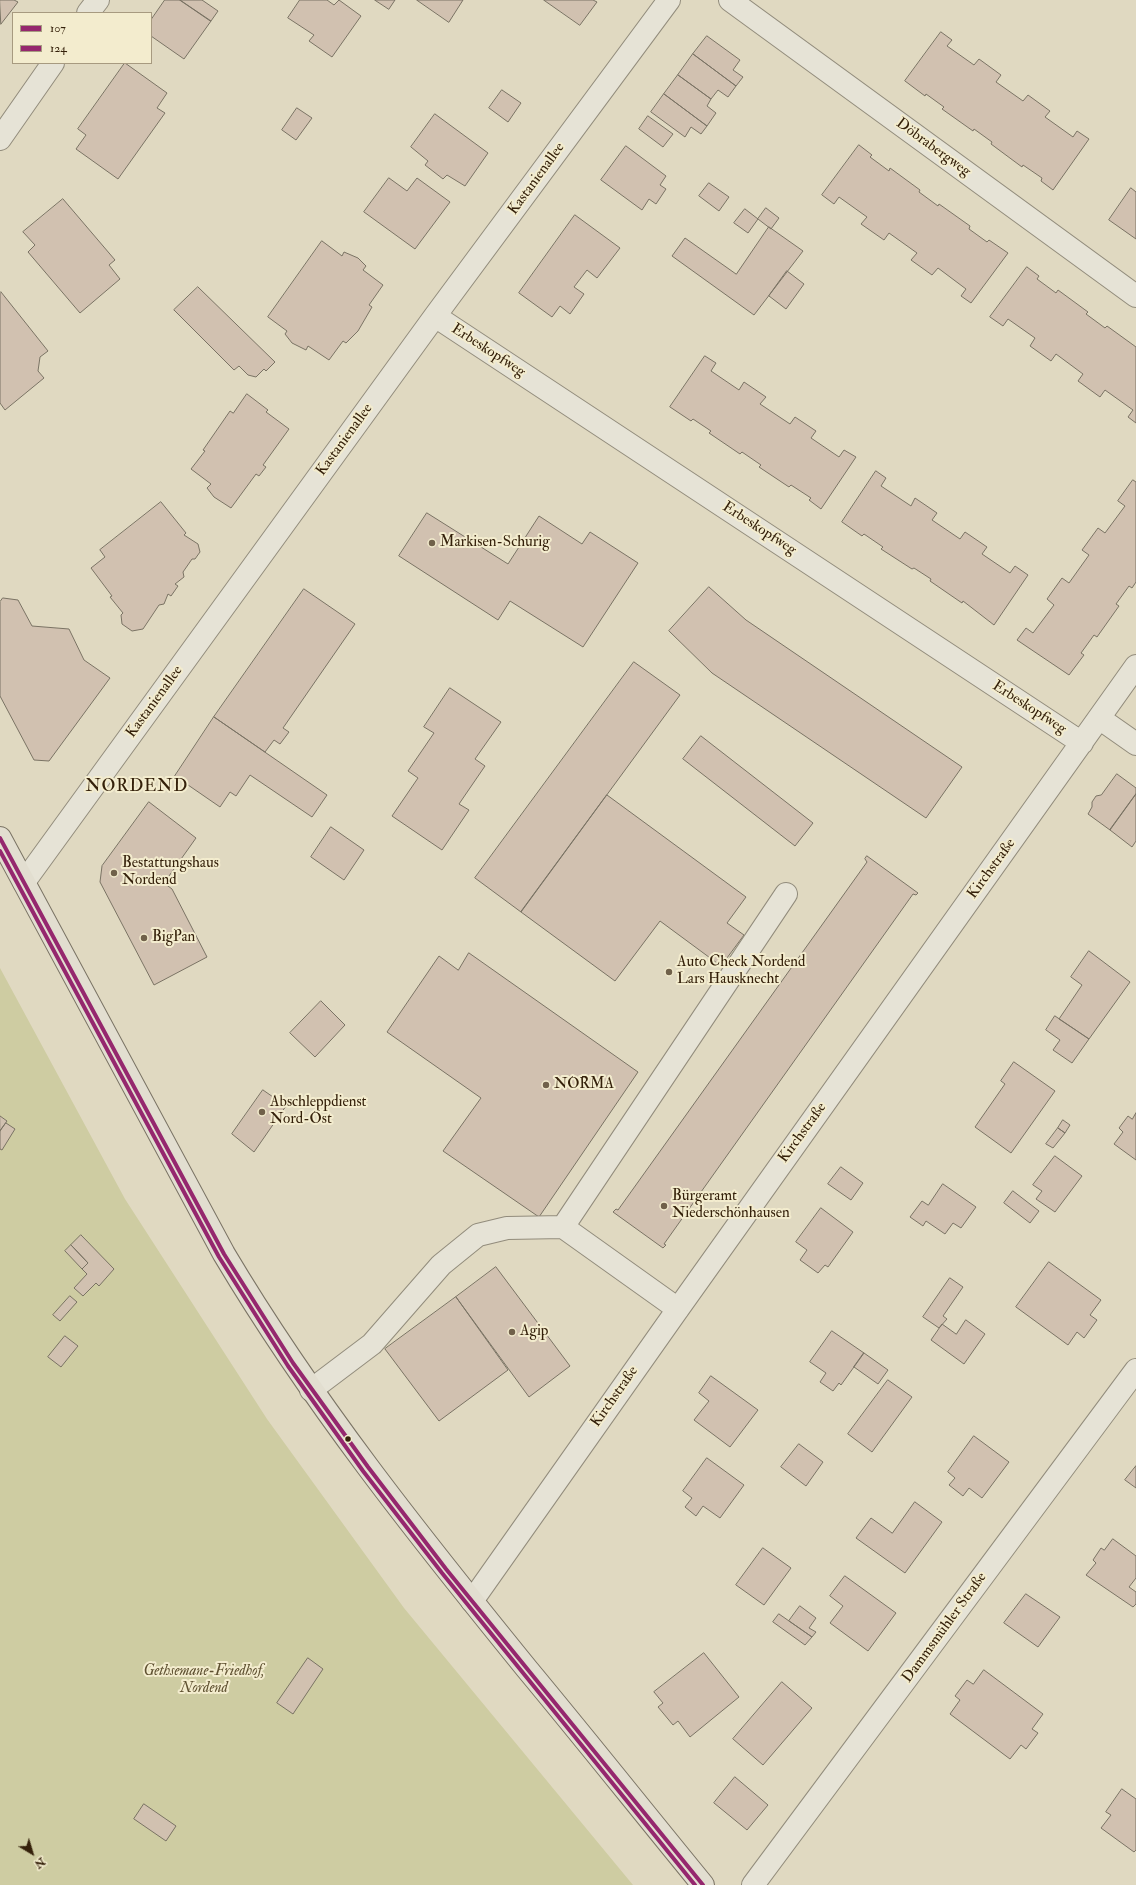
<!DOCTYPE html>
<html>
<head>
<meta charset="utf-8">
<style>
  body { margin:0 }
  #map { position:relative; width:1136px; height:1885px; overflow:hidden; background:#e0d9c1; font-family:"IM FELL Double Pica",serif }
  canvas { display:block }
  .legend { position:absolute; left:12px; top:12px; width:140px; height:52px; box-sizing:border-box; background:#f3ecce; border:1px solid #a79a80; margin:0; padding:5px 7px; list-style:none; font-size:12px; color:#34200a }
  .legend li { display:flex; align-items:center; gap:8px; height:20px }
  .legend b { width:20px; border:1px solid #a79a80 }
  .north { position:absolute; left:12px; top:1833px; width:40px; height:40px; -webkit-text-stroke:3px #f3ecce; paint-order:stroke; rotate:142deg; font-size:11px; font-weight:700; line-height:16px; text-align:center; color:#34200a }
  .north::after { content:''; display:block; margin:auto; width:14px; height:18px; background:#34200a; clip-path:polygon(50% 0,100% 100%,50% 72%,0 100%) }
</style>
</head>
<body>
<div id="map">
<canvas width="1136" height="1885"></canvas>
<ul class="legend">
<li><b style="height:5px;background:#95276e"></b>107</li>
<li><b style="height:5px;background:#95276e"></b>124</li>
</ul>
<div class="north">N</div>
</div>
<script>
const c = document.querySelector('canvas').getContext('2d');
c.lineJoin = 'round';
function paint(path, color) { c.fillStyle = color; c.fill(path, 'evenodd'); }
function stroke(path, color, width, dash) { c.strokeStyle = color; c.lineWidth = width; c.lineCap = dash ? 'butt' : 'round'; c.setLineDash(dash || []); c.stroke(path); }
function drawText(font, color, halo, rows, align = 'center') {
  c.font = font + ' "IM FELL Double Pica",serif'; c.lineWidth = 4; c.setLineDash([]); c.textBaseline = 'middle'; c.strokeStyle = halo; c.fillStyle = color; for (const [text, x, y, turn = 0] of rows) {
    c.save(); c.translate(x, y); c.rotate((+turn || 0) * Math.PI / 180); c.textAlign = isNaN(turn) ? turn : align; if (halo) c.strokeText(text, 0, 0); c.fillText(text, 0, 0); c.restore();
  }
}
const green = new Path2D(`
  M0 968 125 1199 267 1419 404 1608 633 1885H0Z`);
const building = new Path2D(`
  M0 0H14L18 2 1 24Z
  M165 0H180L211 21 184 59 151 36V20Z
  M180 0H202L218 11 211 21Z
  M300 0H327L334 5 339 0 361 16 332 57 309 41 314 35 288 18Z
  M375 0H395L389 9Z
  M417 0H463L449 22Z
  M544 0H593L597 2 580 25Z
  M941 32 952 40 947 46 974 65 979 59 1001 75 996 82 1023 101 1028 95 1050 111 1045 117 1073 137 1077 131 1089 139 1053 190 1041 181 1042 178 1023 165 1022 167 991 144 992 142 974 129 973 131 942 109 944 107 926 94 925 96 905 81Z
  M707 36 740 60 733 70 743 77 736 86 693 54Z
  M693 54 736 86 728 97 718 90 711 99 678 75Z
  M125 63 167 93 157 108 165 113 118 179 76 149 86 135 78 129Z
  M678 75 711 99 707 106 716 113 707 126 664 94Z
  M502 90 521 103 508 122 489 108Z
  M664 94 707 126 701 134 691 127 685 137 651 112Z
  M297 108 312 118 296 140 282 130Z
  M435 114 488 153 465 186 447 175 443 179 425 165 428 161 411 147Z
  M648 116 673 134 663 147 639 129Z
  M859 145 872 155 870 157 889 171 890 168 920 190 919 192 938 206 939 204 970 226 969 229 987 242 989 240 1008 253 971 303 961 296 966 289 938 268 932 275 911 260 917 253 889 233 884 240 861 224 867 217 839 197 834 204 822 195Z
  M626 146 666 176 660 185 666 189 656 204 649 199 642 210 601 180Z
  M389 178 407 191 417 178 450 202 415 249 364 212Z
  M709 183 729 197 719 211 699 196Z
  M1131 188 1136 192V239L1109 220Z
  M63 199 115 260 109 265 120 279 80 313 28 252 35 245 23 232Z
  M766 208 779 218 771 229 758 219Z
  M745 209 758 219 748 233 734 223Z
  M575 215 620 248 597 278 587 270 574 287 584 294 570 314 560 306 552 317 519 293Z
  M769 227 803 251 754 315 672 256 685 238 736 274Z
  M322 241 342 256 344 252 358 258 366 266 363 270 383 285 369 305 372 307 358 331 346 343 343 341 329 360 308 346 306 350 292 343 285 334 287 331 268 317Z
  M1027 267 1039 276 1037 279 1056 293 1058 290 1088 312 1086 314 1105 328 1107 326 1136 347V423L1128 417 1133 410 1105 390 1100 397 1078 381 1083 374 1056 354 1051 361 1030 346 1035 338 1008 319 1003 326 990 317Z
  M787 271 804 284 786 309 769 296Z
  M198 287 275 362 266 371 264 369 256 377 248 375 239 366 234 370 174 310Z
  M1 292 48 351 40 357 38 371 44 378 5 410 0 403V293Z
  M705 356 716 363 711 371 739 390 744 382 766 397 760 404 790 424 795 417 816 431 811 438 839 457 844 450 856 457 821 509 809 500 811 498 791 485 789 487 759 467 761 465 742 452 740 454 709 433 711 431 693 419 691 421 670 407Z
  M247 394 268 410 266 412 289 429 263 465 266 467 259 476 256 474 231 508 214 497 207 488 211 484 191 469 205 451 203 450 230 411 233 413Z
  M876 471 886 478 881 486 911 506 915 498 937 513 932 520 960 539 965 532 987 547 982 554 1010 573 1015 566 1028 575 994 625 963 601 962 603 930 581 931 579 914 568 912 569 881 549 883 547 864 534 862 536 842 522Z
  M1133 480 1136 482V582L1132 588 1129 586 1116 604 1119 606 1097 637 1094 635 1081 653 1084 655 1069 675 1017 640 1026 628 1033 633 1054 605 1047 599 1062 578 1069 583 1089 555 1082 550 1098 528 1105 533 1125 506 1118 501Z
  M161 502 186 533 184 535 198 544 200 552 195 559H192L183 572 184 577 175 584 178 586 171 596 168 594 164 604 159 605 143 629 132 631 122 624 121 615 123 613 110 597 112 596 91 568 105 557 100 550Z
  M427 513 508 564 539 516 582 544 590 532 638 563 583 647 510 601 498 620 399 556Z
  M709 587 746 620 962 767 926 818 712 673 669 631Z
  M304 589 355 624 283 728 289 732 280 744 274 740 265 752 214 717Z
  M3 598 18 600 32 626 69 629 84 660 110 678 49 761 34 760 0 696V602Z
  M634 662 680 695 521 912 475 878Z
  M450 688 501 722 475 759 485 766 459 804 469 810 442 850 392 816 418 778 408 771 434 733 424 727Z
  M214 717 327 795 312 817 250 775 236 796 230 792 220 807 175 776Z
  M701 736 813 823 795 846 683 759Z
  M1117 774 1136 788V794L1110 830 1088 814 1092 807V802L1096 796 1101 795Z
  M1136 794V841L1132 847 1110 830Z
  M607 795 746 897 727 923 744 935 721 966 660 921 615 981 521 912Z
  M149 802 196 838 164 883 172 889 207 957 154 985 100 882 102 866Z
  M331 827 364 850 344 880 311 857Z
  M867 856 918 893 916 895 913 894 664 1244 666 1245 663 1248 613 1212 616 1209 618 1210 867 862 865 859Z
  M1089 951 1130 982 1089 1039 1059 1019 1082 985 1071 977Z
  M469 953 638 1072 539 1217 443 1151 481 1098 387 1032 439 956 458 970Z
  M321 1001 345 1025 315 1057 290 1033Z
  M1055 1016 1089 1039 1072 1063 1053 1050 1060 1040 1046 1030Z
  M1014 1062 1055 1091 1011 1153 975 1127 1005 1084 1001 1081Z
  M263 1090 286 1106 254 1152 232 1134Z
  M1136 1113V1160L1114 1144 1123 1132 1119 1128 1128 1116 1132 1119Z
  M0 1116 7 1121 0 1131Z
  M1063 1120 1070 1125 1065 1133 1058 1128Z
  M6 1123 15 1129 2 1150 0 1149V1131Z
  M1058 1128 1065 1133 1053 1148 1046 1144Z
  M1055 1156 1082 1176 1055 1212 1036 1199 1042 1191 1033 1185Z
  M841 1167 863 1183 851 1200 828 1184Z
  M943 1184 976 1207 961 1228 953 1223 945 1234 926 1221 923 1226 910 1217 922 1201 928 1205Z
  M1013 1191 1039 1211 1030 1223 1004 1203Z
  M821 1208 853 1232 828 1267 825 1265 818 1273 800 1260 807 1250 796 1242Z
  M81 1235 114 1269 99 1286 96 1283 83 1296 74 1288 87 1274 82 1269 88 1263 71 1245Z
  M71 1245 88 1263 82 1269 65 1251Z
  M1049 1262 1101 1300 1090 1315 1097 1320 1084 1338 1077 1332 1068 1345 1016 1307Z
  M496 1267 570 1366 529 1397 456 1297Z
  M950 1278 963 1287 943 1316 947 1319 939 1328 923 1317Z
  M70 1296 77 1302 60 1321 53 1315Z
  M456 1297 508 1370 439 1421 385 1349Z
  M966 1320 985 1334 964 1364 931 1340 942 1324 956 1334Z
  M832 1331 864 1353 841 1385 839 1383 833 1391 820 1382 826 1373 810 1362Z
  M65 1336 78 1346 61 1367 48 1357Z
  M864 1353 888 1370 878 1384 854 1367Z
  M711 1376 758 1410 730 1447 694 1420 709 1401 699 1393Z
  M888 1380 912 1397 872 1452 848 1434Z
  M974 1436 1009 1462 982 1498 969 1488 963 1496 949 1485 955 1478 948 1472Z
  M799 1444 823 1462 806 1486 781 1467Z
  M707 1458 744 1485 720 1518 703 1506 696 1516 685 1507 692 1498 683 1491Z
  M1136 1466V1488L1125 1480Z
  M915 1502 942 1522 905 1573 856 1538 871 1518 892 1533Z
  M1113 1539 1136 1556V1578L1129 1587 1136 1592V1604L1133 1607 1086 1575 1096 1563 1093 1560 1101 1548 1104 1550Z
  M763 1548 791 1568 764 1605 736 1585Z
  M845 1576 896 1613 868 1651 830 1623 843 1606 830 1596Z
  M1026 1594 1060 1617 1038 1647 1004 1623Z
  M800 1606 816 1618 809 1628 816 1632 812 1637 789 1621Z
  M779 1614 812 1637 805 1645 773 1622Z
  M704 1653 739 1697 690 1737 678 1721 673 1725 658 1707 663 1703 654 1692Z
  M308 1658 323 1669 293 1714 277 1703Z
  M984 1670 1043 1714 1032 1729 1038 1733 1026 1749 1021 1745 1010 1759 950 1714 960 1700 955 1696 967 1680 973 1684Z
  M782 1682 812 1708 763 1765 733 1739Z
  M735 1777 768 1805 747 1830 714 1803Z
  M1122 1789 1136 1799V1850L1134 1852 1101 1828 1111 1815 1106 1812Z
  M144 1804 176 1826 166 1841 134 1819Z`);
const minor = new Path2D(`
  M730 0 1136 296
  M88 13 98 0
  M0 139 53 63
  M435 316 1082 743
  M1099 718 1136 744
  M24 882 435 316 669 0
  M563 1227 786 894
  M311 1390 372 1344 441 1265 478 1235 507 1228 563 1227 678 1309
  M472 1601 678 1309 1136 666
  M753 1885 1136 1370`);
const major = new Path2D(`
  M0 838 224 1254C312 1402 419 1536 527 1669 586 1740 644 1813 703 1885`);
const bus1 = new Path2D(`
  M0 838 224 1254 293 1363 368 1467 446 1569 703 1885`);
const bus2 = new Path2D(`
  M0 851 219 1257 288 1366 363 1471 442 1573 695 1885`);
const markers = [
  [432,543,4,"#70614a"],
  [114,873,4,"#70614a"],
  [144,938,4,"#70614a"],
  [669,972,4,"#70614a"],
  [546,1085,4,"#70614a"],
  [262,1112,4,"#70614a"],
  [664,1206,4,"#70614a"],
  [512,1332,4,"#70614a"],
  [348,1439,3.5,"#34200a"]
];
const streetNames = [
  ["Döbrabergweg",933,148,36],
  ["Kastanienallee",537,179,-54],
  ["Erbeskopfweg",488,351,33],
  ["Kastanienallee",345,440,-54],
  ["Erbeskopfweg",759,529,33],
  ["Kastanienallee",155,702,-54],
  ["Erbeskopfweg",1029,708,33],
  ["Kirchstraße",992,869,-54],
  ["Kirchstraße",803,1133,-54],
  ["Kirchstraße",615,1397,-55],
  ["Dammsmühler Straße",945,1628,-54]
];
const poiNames = [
  ["Markisen-Schurig",440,543],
  ["Bestattungshaus",122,864],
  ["Nordend",122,881],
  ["BigPan",152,938],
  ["Auto Check Nordend",677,963],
  ["Lars Hausknecht",677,980],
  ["NORMA",554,1085],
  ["Abschleppdienst",270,1103],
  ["Nord-Ost",270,1120],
  ["Bürgeramt",672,1197],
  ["Niederschönhausen",672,1214],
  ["Agip",520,1332]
];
const parkNames = [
  ["Gethsemane-Friedhof,",204,1672],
  ["Nordend",204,1689]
];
const quarterNames = [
  ["NORDEND",137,787]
];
paint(green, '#cecca2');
paint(building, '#d1c1b0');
stroke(building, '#7a7364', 1);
stroke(minor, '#928c7c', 24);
stroke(major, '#7a7364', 24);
stroke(minor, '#e6e3d6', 22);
stroke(major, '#e2ded0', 22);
stroke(bus1, '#95276e', 4);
stroke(bus2, '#95276e', 4);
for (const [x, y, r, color] of markers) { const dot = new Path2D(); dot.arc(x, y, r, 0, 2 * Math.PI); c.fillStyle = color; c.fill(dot); stroke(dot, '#f3ecce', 1.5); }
drawText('15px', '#34200a', '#f3ecce', streetNames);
drawText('15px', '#34200a', '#f3ecce', poiNames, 'left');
drawText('italic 15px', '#5e5030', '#f3ecce', parkNames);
c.letterSpacing = '1px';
drawText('17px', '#34200a', '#f3ecce', quarterNames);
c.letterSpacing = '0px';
</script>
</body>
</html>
